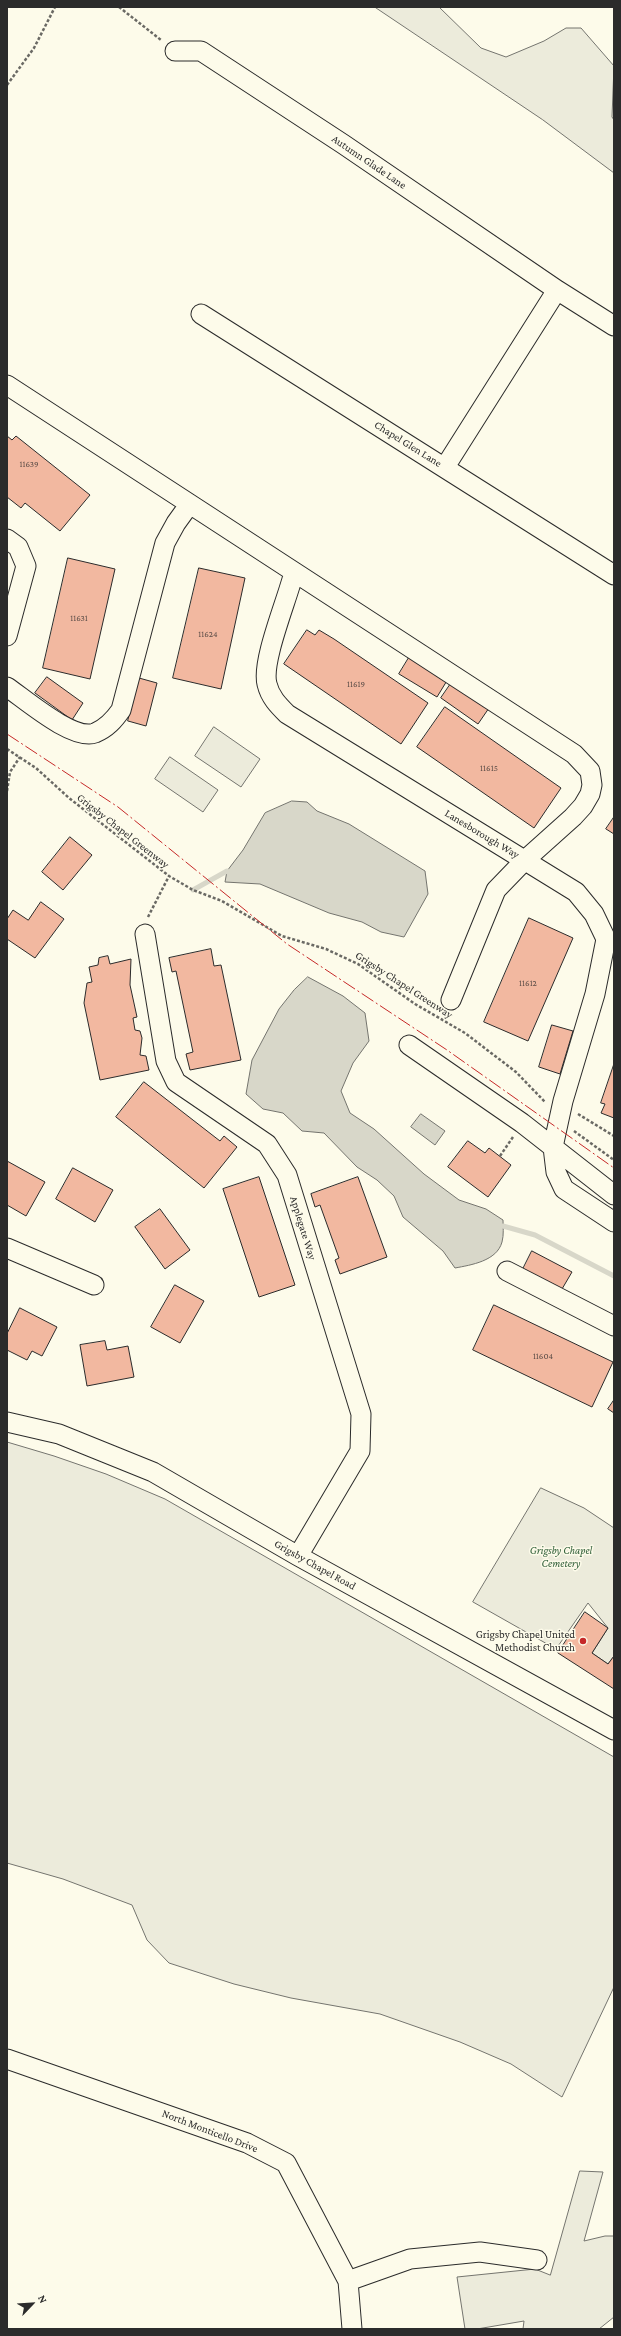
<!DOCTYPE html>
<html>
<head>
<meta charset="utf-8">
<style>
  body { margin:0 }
  #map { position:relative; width:621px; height:2336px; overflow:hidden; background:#fdfbea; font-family:"Crimson Pro",serif }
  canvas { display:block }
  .frame { position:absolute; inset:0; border:8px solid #2b2b2b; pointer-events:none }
  .north { position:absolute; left:12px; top:2284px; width:40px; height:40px; -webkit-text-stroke:3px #fdfbea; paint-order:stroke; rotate:65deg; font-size:11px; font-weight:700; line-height:16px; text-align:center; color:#2b2b2b }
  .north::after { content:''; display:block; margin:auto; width:14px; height:18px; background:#2b2b2b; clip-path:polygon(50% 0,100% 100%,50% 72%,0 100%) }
</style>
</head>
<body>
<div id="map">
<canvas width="621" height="2336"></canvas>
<div class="frame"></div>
<div class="north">N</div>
</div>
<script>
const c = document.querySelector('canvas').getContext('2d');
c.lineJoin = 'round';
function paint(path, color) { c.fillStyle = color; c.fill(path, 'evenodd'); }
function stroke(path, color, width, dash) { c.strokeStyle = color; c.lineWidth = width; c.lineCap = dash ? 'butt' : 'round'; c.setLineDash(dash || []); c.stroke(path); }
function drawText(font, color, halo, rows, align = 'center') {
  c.font = font + ' "Crimson Pro",serif'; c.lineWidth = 3; c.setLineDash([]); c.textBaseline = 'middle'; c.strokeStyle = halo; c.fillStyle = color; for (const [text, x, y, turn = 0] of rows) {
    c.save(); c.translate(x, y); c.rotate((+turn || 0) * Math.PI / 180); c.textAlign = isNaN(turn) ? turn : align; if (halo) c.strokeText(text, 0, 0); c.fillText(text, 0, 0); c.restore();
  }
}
const green = new Path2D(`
  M375 7H439L481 48 506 57 544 41 566 28H581L614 66 612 117 614 120V173L543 120Z
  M214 727 260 759 241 787 195 756Z
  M170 757 218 790 203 812 155 779Z
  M7 1442 54 1456 106 1474 165 1499 614 1757V1987L562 2097 511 2064 460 2042 380 2014 291 1998 234 1984 169 1963 147 1940 132 1905 63 1879 7 1863Z
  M541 1488 584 1508 614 1528V1656L608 1664 592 1653 608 1628 588 1603 556 1649 473 1602Z
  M580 2171 603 2172 584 2241 605 2236H614V2317L599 2329H523L524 2321 477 2329H465L457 2277 535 2269 550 2275Z`);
const water = new Path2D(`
  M292 801 307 802 317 811 349 824 425 871 428 894 404 937 381 932 362 922 329 913 260 884 225 882 227 871 243 850 265 813Z
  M308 977 343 996 365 1013 369 1041 353 1063 341 1091 350 1113 374 1129 424 1174 459 1200 486 1209 503 1220C503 1226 504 1235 502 1242 497 1261 471 1265 455 1268L443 1251 403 1217 394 1196 377 1180 357 1167 324 1133 302 1131 283 1113 263 1109 246 1094 252 1060 279 1009 294 990Z
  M421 1114 445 1131 435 1145 411 1127Z`);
const stream = new Path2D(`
  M193 890 227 871
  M503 1226 535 1235 614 1276`);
const building = new Path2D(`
  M7 436 12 440 16 436 90 495 60 531 25 503 21 508 7 497Z
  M68 558 115 569 90 679 43 668Z
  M199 568 245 578 221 689 173 678Z
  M307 630 315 635 319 630 334 639 428 703 401 744 284 664Z
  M410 656 448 679 437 697 399 674Z
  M47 677 83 703 72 720 35 693Z
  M139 678 157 683 146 726 128 721Z
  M452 682 489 708 478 724 441 698Z
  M445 707 561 788 534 828 417 747Z
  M614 817V834L606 829Z
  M70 837 92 855 63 890 42 872Z
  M41 902 64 919 35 958 7 939V919L13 910 28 920Z
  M529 918 573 938 528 1041 484 1022Z
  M211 949 214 966 221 965 241 1060 190 1070 186 1054 193 1052 176 971 172 972 169 958Z
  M108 956 110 964 131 959 130 985 137 1017 133 1018 135 1030 140 1031 142 1038 140 1055 146 1056 149 1070 100 1080 84 1003 87 983 92 982 89 967 98 965 99 958Z
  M552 1025 573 1031 560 1074 539 1067Z
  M614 1064V1118L601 1113 605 1104 601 1103Z
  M144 1082 220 1141 224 1136 237 1147 204 1188 116 1117Z
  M468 1141 485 1153 489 1148 511 1165 488 1197 448 1167Z
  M7 1161 45 1182 26 1216 7 1205Z
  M73 1168 113 1190 95 1222 56 1199Z
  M259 1177 295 1285 259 1297 223 1189Z
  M358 1177 387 1257 340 1274 335 1260 339 1258 320 1205 315 1207 311 1194Z
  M160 1209 190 1250 165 1269 135 1227Z
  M532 1251 572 1272 562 1289 523 1269Z
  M175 1285 204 1301 180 1343 151 1327Z
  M494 1305 613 1362 592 1407 473 1350Z
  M20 1308 57 1327 42 1356 32 1351 27 1360 7 1350V1334Z
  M105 1341 107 1350 128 1346 134 1377 87 1386 80 1345Z
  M614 1400V1413L608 1409Z
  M585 1612 608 1628 592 1653 608 1664 614 1656V1689L558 1653Z`);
const path = new Path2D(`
  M119 7 161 40
  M7 85 34 48 55 7
  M7 749 36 768 69 798 169 876 193 890 222 901 282 936 326 949 358 964 415 1004 465 1033 516 1072 545 1102
  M7 791 10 772 20 757
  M148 917 169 876
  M578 1114 614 1136
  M574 1131 614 1160
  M500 1156 513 1137`);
const minor = new Path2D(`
  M175 51H201L343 144 557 290 614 326
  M201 314 614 575
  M7 385 574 754 590 771 592 785 590 794 583 806 573 817 525 860 496 890 451 1000
  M445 467 557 290
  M7 539 18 547 26 566 7 636
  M294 572C288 598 261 661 267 684 270 697 278 705 287 714L576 892 594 914 606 939 595 994 563 1101 553 1147 556 1172 564 1189 614 1222
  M7 687C26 700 73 741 95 733 107 728 114 720 121 710L165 543 176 523 189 505
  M145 934 166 1061 176 1082 267 1144 287 1175 361 1414 360 1451 298 1556
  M409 1045 522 1123 614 1195
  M7 1248 94 1285
  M507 1271 614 1326
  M7 1422 59 1434 153 1472 298 1556 614 1730
  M7 2059 247 2143 286 2163 348 2281 352 2329
  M348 2281 410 2259 480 2252 537 2260`);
const power = new Path2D(`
  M7 734 118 807 287 944 447 1050 614 1168`);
const markers = [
  [583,1641,4,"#c62828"]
];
const numberNames = [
  ["11639",29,464],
  ["11631",79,618],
  ["11624",208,634],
  ["11619",356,684],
  ["11615",489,768],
  ["11612",528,983],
  ["11604",543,1356]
];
const streetNames = [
  ["Autumn Glade Lane",369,162,34],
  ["Chapel Glen Lane",408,444,32],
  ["Grigsby Chapel Greenway",123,831,38],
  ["Lanesborough Way",482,834,31],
  ["Grigsby Chapel Greenway",404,985,33],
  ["Applegate Way",303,1228,73],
  ["Grigsby Chapel Road",315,1565,29],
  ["North Monticello Drive",210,2131,21]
];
const parkNames = [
  ["Grigsby Chapel",561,1551],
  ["Cemetery",561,1564]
];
const poiNames = [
  ["Grigsby Chapel United",575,1635],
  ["Methodist Church",575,1648]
];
paint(green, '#ecebdb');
stroke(green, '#74746e', 1);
paint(water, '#d8d7c9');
stroke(water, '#74746e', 1);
stroke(stream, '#d8d7c9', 5);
paint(building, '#f2b8a0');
stroke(building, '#2b2b2b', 1);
stroke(minor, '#2b2b2b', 21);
stroke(path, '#6a6964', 2.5, [3, 2]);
stroke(minor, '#fdfbea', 19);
stroke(power, '#c62828', 1, [14, 3, 2, 3]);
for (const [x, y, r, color] of markers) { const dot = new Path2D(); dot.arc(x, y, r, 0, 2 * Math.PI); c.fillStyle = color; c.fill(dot); stroke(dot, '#fdfbea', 1.5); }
drawText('9px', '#5d4e48', null, numberNames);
drawText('11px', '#2b2b2b', '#fdfbea', streetNames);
drawText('italic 11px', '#34623c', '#fdfbea', parkNames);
drawText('11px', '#2b2b2b', '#fdfbea', poiNames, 'right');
</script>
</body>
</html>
